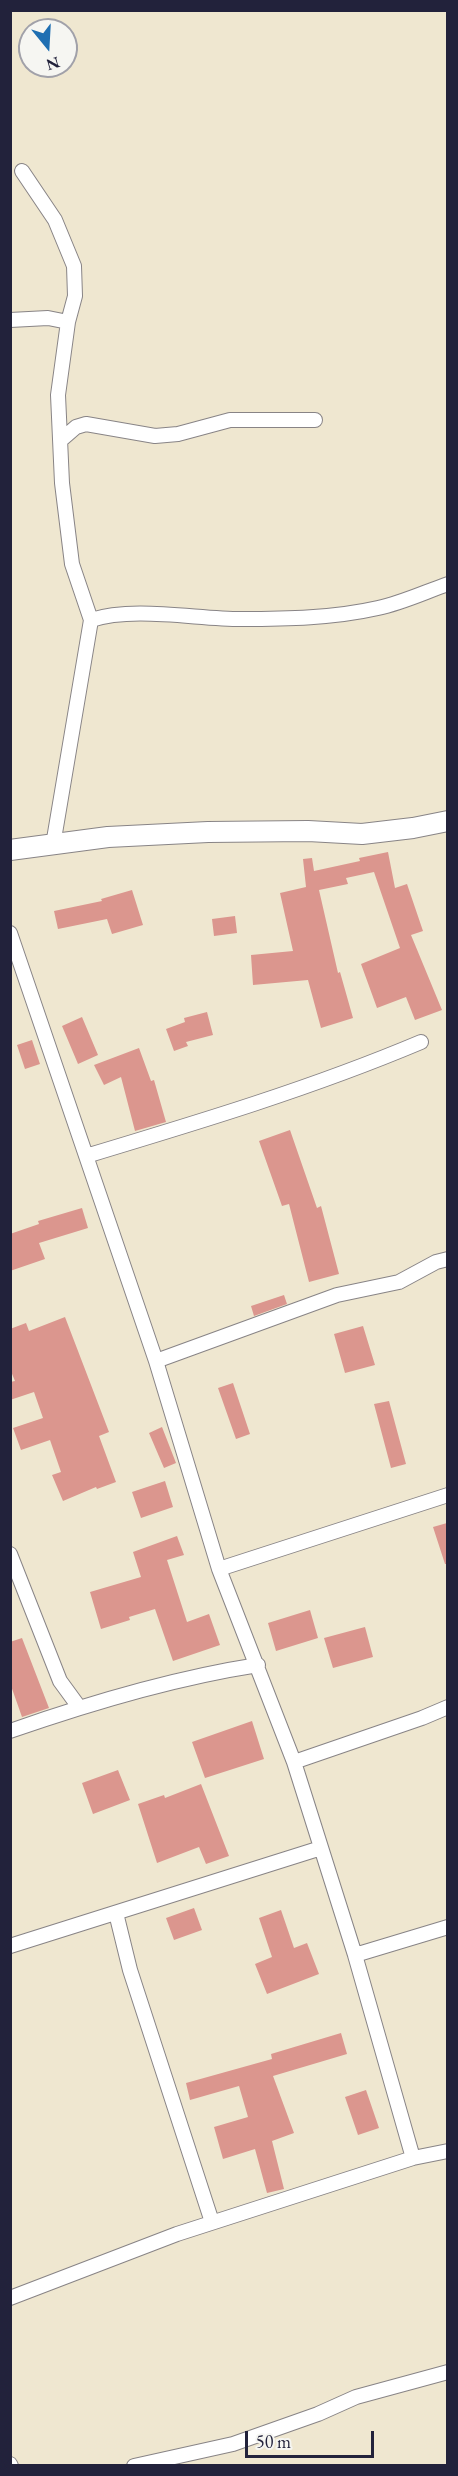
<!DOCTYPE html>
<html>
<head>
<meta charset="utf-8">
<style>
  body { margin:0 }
  #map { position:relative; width:458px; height:2476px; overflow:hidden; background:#efe7d0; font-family:"EB Garamond",serif }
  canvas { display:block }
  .frame { position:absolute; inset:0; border:12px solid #22223b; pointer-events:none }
  .north { position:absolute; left:18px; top:18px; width:60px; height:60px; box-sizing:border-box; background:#f6f6f2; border:2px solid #a1a1a9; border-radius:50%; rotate:162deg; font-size:16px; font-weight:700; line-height:24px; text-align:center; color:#22223b }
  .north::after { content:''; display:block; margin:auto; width:21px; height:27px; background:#1f6fb2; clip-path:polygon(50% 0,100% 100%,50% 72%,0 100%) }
  .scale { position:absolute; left:245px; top:2431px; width:129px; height:27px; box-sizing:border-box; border:3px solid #22223b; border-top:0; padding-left:8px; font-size:18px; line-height:21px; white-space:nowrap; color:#22223b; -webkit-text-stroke:4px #f6f6f2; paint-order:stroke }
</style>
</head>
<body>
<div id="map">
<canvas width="458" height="2476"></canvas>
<div class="frame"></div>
<div class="north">N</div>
<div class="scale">50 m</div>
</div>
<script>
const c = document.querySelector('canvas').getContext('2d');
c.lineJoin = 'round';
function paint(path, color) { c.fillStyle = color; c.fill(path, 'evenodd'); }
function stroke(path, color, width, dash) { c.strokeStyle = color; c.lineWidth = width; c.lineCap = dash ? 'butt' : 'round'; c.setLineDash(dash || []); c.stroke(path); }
const building = new Path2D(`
  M388 852 395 888 407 884 423 931 411 935 442 1010 415 1020 406 997 377 1008 361 964 400 948 374 872 346 878 348 884 319 890 338 973 340 972 353 1018 321 1028 308 980 253 985 251 955 293 951 280 893 306 887 303 859 312 858 314 871 360 861 359 858Z
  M132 890 143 925 112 934 107 919 58 929 54 911 102 901 101 899Z
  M235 916 237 933 214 936 212 919Z
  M207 1012 213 1035 186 1042 188 1046 174 1051 166 1029 185 1022 184 1018Z
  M82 1017 98 1055 78 1064 62 1026Z
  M32 1040 40 1064 25 1069 17 1045Z
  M139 1048 151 1081 154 1080 166 1122 135 1131 121 1077 104 1085 94 1065Z
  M290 1130 317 1208 321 1206 339 1274 309 1282 289 1204 282 1206 259 1141Z
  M82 1208 88 1228 39 1243 45 1259 10 1271V1234L39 1224 38 1221Z
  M284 1295 287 1304 254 1316 251 1306Z
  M65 1317 109 1432 99 1436 116 1482 97 1489 96 1487 63 1501 52 1475 61 1472 50 1440 21 1450 13 1428 43 1418 34 1392 10 1400V1382L15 1381 10 1369V1329L26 1323 29 1331Z
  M363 1326 375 1365 345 1373 334 1334Z
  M233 1383 250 1434 236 1439 218 1388Z
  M389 1401 406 1464 391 1468 374 1404Z
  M162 1427 176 1463 164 1468 149 1433Z
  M165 1481 173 1507 141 1518 132 1492Z
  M447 1523V1564H445L433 1527Z
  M177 1536 184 1555 167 1560 187 1622 209 1614 220 1645 173 1661 155 1609 129 1617 130 1620 101 1629 90 1592 141 1577 133 1552Z
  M310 1610 318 1638 276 1651 268 1623Z
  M365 1627 373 1657 333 1668 324 1638Z
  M22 1638 49 1708 22 1717 10 1683V1642Z
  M252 1721 264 1759 205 1778 192 1742Z
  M118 1770 130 1800 93 1814 82 1783Z
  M201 1784 229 1856 206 1864 199 1847 157 1863 138 1804 164 1795 165 1798Z
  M194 1908 202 1930 174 1940 166 1918Z
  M281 1910 294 1948 307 1943 319 1974 267 1994 255 1964 272 1957 259 1918Z
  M341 2033 347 2054 273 2076 294 2133 272 2141 284 2189 267 2193 255 2149 223 2159 214 2127 248 2117 239 2086 190 2100 186 2083 272 2059 271 2054Z
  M366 2090 379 2128 358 2135 345 2097Z`);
const street = new Path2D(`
  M22 171 55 220 74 266 75 296 68 322 58 395 62 483 72 564 91 620 53 845
  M10 320 48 318 68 322
  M61 440 76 427 86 424 155 436 178 434 230 420H315
  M91 620C133 606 196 619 241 619 287 619 334 618 378 608 402 603 425 592 448 584
  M10 933 156 1361 219 1569 294 1762 355 1955 413 2158
  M86 1156C199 1122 312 1088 421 1042
  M156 1361 337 1295 399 1282 436 1262 448 1259
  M10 1554 60 1681 79 1707
  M219 1569 448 1495
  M10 1731C90 1703 174 1678 258 1665
  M294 1762 422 1718 448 1707
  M116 1913 130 1970 212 2222
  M10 1946 321 1848
  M355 1955 448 1927
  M10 2298 177 2234 413 2158 448 2151
  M10 2464 11 2466
  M134 2466 233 2444 318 2414 356 2397 448 2372`);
const secondary = new Path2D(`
  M10 850 108 837 208 832 308 831 362 834 413 828 448 821`);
paint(building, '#db968e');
stroke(street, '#888486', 16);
stroke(secondary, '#888486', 22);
stroke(street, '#fff', 14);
stroke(secondary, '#fff', 20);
</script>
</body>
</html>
